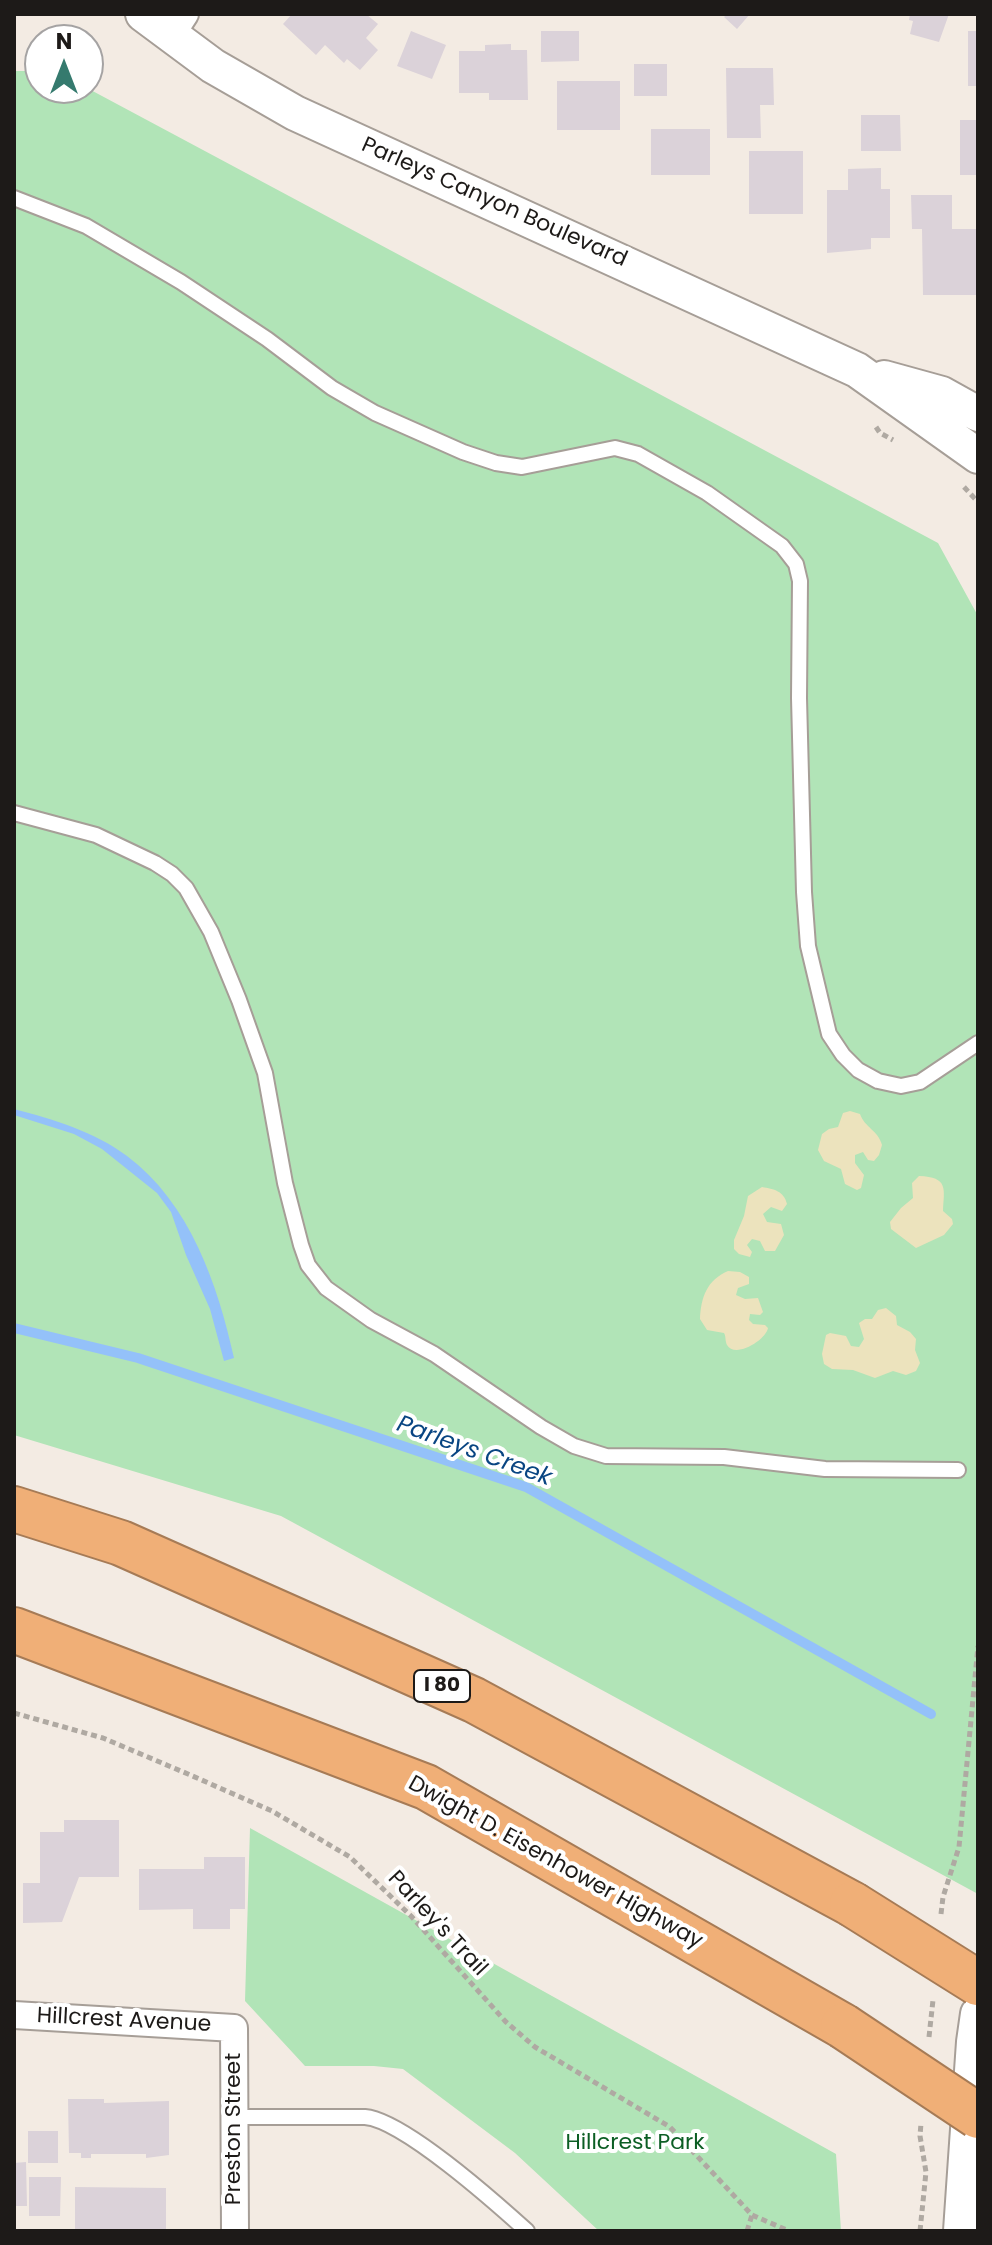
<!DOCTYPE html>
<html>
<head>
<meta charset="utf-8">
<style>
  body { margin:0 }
  #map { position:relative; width:992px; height:2245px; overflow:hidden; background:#f3ebe3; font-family:Poppins,sans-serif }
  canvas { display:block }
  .frame { position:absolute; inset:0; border:16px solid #1d1a18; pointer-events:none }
  .north { position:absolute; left:24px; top:24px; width:80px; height:80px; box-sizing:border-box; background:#fff; border:2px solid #a5a3a3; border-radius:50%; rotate:0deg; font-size:22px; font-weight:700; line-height:32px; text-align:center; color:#1d1a18 }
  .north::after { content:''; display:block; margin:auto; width:28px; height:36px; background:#357a6e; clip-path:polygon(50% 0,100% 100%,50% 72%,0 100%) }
</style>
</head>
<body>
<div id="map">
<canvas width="992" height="2245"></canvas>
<div class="frame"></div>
<div class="north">N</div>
</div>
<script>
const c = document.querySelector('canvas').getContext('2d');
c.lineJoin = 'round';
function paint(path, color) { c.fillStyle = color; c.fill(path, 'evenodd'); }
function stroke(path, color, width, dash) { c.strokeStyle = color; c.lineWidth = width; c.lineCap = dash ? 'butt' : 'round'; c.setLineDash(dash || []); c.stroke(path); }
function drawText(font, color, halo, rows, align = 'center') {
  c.font = font + ' Poppins,sans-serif'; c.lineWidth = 8; c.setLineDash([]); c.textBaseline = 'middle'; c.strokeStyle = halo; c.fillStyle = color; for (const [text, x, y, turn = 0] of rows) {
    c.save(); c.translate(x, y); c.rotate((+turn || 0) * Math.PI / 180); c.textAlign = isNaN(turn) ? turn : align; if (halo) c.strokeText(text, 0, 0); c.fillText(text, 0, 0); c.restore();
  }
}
const green = new Path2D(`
  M14 71H40V88H87L938 543 978 616V1894L281 1516 14 1435Z
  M250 1828 836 2154 841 2231H599L515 2153 403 2069 374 2066H305L245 2001Z`);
const sand = new Path2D(`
  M850 1111 860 1114C865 1128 878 1130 882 1145L879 1155 874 1161 868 1160 863 1152 855 1155V1163L864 1175 861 1188 857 1190 845 1184 841 1169 824 1161 818 1150 822 1134 829 1129 838 1127 843 1113Z
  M919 1176C949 1177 944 1189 943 1211L952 1219 953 1224 944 1235 916 1248 891 1229 890 1222 901 1208 913 1198 912 1183Z
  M762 1187C774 1189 784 1191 787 1204L782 1211 771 1207 763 1214 767 1222 781 1224 784 1235 775 1251H765L760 1241 752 1239 747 1245 752 1252 750 1257 739 1254 734 1249V1240L744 1216 748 1196Z
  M728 1271 740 1272 749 1277V1284L738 1288 736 1295 745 1299 758 1298 763 1312 760 1315 750 1314 749 1320 753 1324 765 1325 768 1328C766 1340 735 1359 727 1345 725 1341 726 1336 724 1333L707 1330 700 1319C701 1297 707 1280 728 1271Z
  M886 1308 896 1316 897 1325 910 1332 916 1339 915 1350 920 1363 916 1371 906 1375 893 1371 875 1378 853 1370 832 1369 824 1364 822 1354 826 1335 830 1333 846 1336 851 1346 859 1347 864 1339 859 1323 865 1319H872L878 1310Z`);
const water = new Path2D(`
  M14 1109C53 1119 95 1132 127 1156 190 1203 218 1285 234 1358L224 1361 210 1309 186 1255 171 1212 157 1193 102 1149 74 1134 14 1115Z`);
const stream = new Path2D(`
  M14 1328 138 1358 526 1487 931 1714`);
const building = new Path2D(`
  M292 14H366L378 24 366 38 378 50 360 70 347 59 344 63 325 45 316 55 283 24Z
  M727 14H750L737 29 724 17Z
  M910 14H949L939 42 910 34 913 21 909 20Z
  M411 31 446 45 432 79 397 66Z
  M541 31H579V61L541 62Z
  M968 31H978V86H968Z
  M511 44V50H527L528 100H489V93H459V51H485V45Z
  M634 64H667V96H634Z
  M726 68H773L774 105H760L761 138H727Z
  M557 81H620V130H557Z
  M861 115H900L901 151H861Z
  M960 120H978V175H960Z
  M651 129H710V175H651Z
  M749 151H803V214H749Z
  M881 168V189H890V238H871V249L827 253V190H848V169Z
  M911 195H952V229H978V295H923L922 229H912Z
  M64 1820H119V1877H79L62 1922 23 1923V1883H40V1832H64Z
  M204 1857H245V1909H230V1929H193V1909L139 1910V1869H204Z
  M68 2099H104V2103L169 2101V2155L146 2158V2154H91V2158H81V2153H69Z
  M28 2131H58V2163H28Z
  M26 2162 27 2206H14V2163Z
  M29 2177H61L60 2216H29Z
  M75 2187 166 2188V2231H75Z`);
const path = new Path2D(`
  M876 427 880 433 893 440
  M964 487 978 502
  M14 1713 103 1738 188 1774 272 1811 350 1857 411 1916 506 2022 535 2047 670 2127 752 2215 789 2231
  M941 1914 943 1897 959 1847 978 1646
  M929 2037 933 2000
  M747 2231 752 2215
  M920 2231 926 2172 920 2136 921 2123`);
const service = new Path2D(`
  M14 198 86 226 181 282 267 339 332 388 375 413 463 452 496 463 522 467 615 448 638 454 707 493 782 546 796 564 800 581 799 698 804 892 808 946 829 1034 843 1055 858 1070 878 1081 901 1086 920 1082 978 1043
  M14 813 96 835 155 863 172 874 186 888 211 932 239 1000 265 1073 285 1183 301 1245 308 1265 326 1288 371 1320 434 1354 541 1427 574 1446 606 1456 724 1457 825 1469 958 1470
  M234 2117H365C403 2120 496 2203 527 2231`);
const minor = new Path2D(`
  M172 34 185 14
  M14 2015 234 2028 235 2231`);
const tertiary = new Path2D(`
  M143 14 213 66 295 113 857 370 978 456
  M884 378 942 394 978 414
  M961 2231 974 2042 978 2014`);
const motorway = new Path2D(`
  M14 1509 121 1543 474 1700 852 1904
  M14 1630 426 1787 843 2026`);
const motorwayBridge = new Path2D(`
  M852 1904 978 1983
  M843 2026 978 2116`);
const shields = [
  [442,1686,56]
];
const shieldNames = [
  ["I 80",442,1686]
];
const streetNames = [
  ["Parleys Canyon Boulevard",494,203,24],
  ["Dwight D. Eisenhower Highway",555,1863,29],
  ["Parley's Trail",437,1924,47],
  ["Hillcrest Avenue",124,2021,3],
  ["Preston Street",234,2129,-90]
];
const parkNames = [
  ["Hillcrest Park",635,2143]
];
const waterNames = [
  ["Parleys Creek",474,1452,20]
];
paint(green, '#b1e4b7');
paint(sand, '#ece3bd');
paint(water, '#94c1f9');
stroke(stream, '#94c1f9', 10);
paint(building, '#dbd2d9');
stroke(service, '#a69e97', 18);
stroke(minor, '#a69e97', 30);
stroke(tertiary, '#a69e97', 38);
stroke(motorway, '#a67b56', 48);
stroke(path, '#afa9a2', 5, [6, 4]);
stroke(service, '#fff', 14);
stroke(minor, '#fff', 26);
stroke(tertiary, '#fff', 34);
stroke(motorway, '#f0af77', 44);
stroke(motorwayBridge, '#a67b56', 48, []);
stroke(motorwayBridge, '#f0af77', 44);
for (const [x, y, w] of shields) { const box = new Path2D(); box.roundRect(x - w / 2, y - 16, w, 32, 6); c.fillStyle = '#fff'; c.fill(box); stroke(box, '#1d1a18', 2); }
drawText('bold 20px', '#1d1a18', null, shieldNames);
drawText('22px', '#1d1a18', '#fff', streetNames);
drawText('22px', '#0c5e24', '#fff', parkNames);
drawText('italic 24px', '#094582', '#fff', waterNames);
</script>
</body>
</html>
